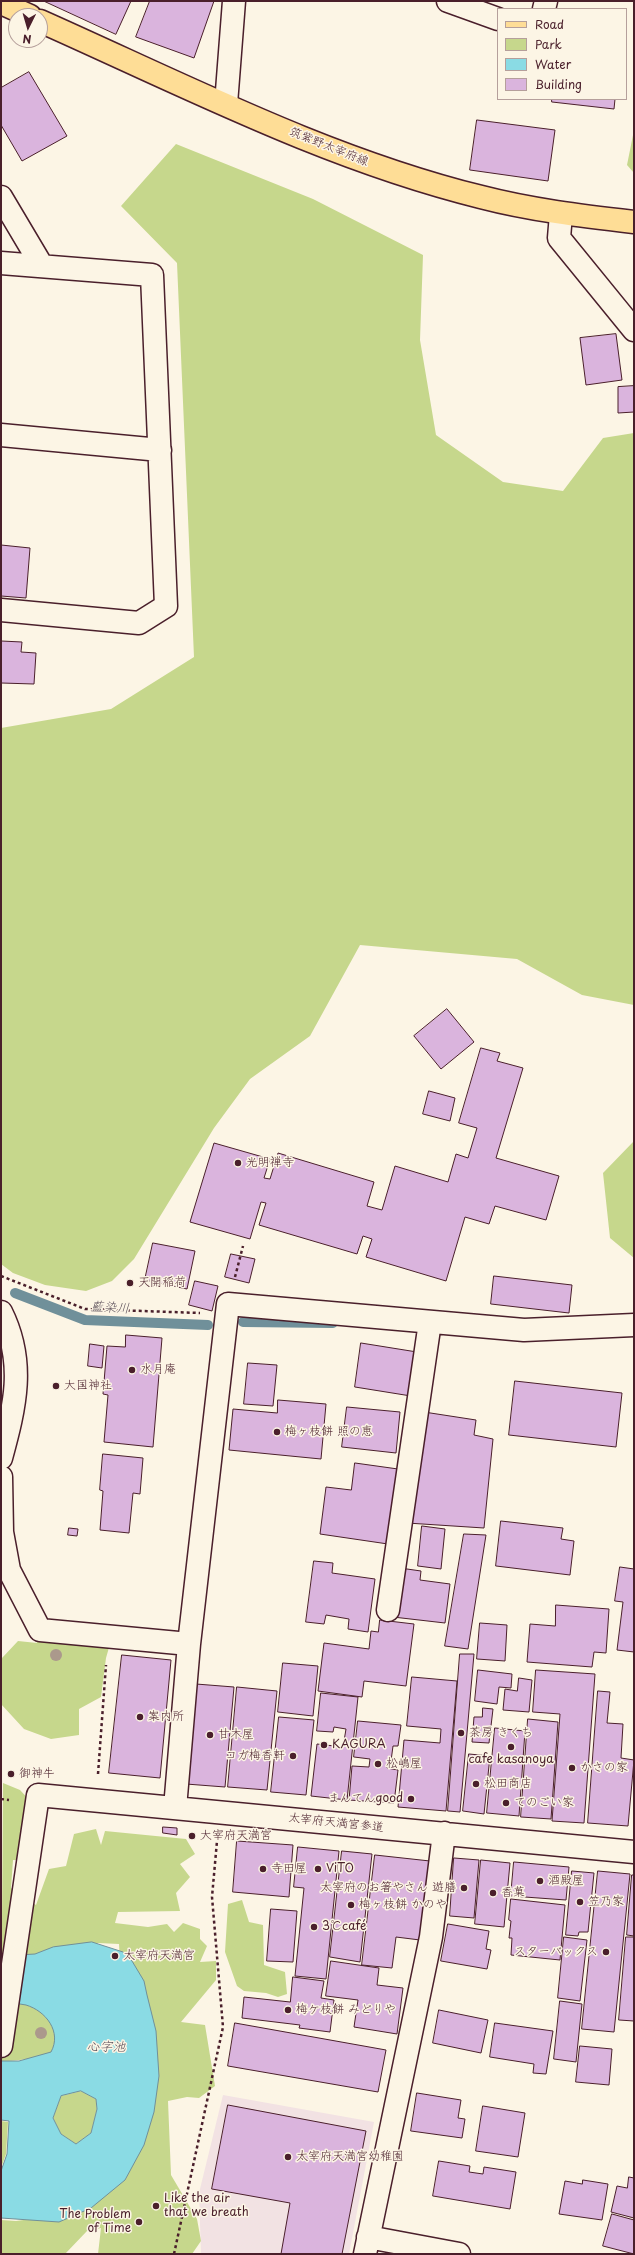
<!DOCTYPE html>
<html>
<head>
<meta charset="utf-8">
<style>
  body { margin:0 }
  #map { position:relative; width:635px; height:2255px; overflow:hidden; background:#fcf5e5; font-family:"Playpen Sans",sans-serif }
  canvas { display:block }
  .frame { position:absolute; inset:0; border:2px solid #4a1f2b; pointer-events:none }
  .legend { position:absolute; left:497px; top:8px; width:130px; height:92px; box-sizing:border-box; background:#fcf5e5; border:1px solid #b59f9b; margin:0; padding:5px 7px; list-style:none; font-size:12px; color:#4a1f2b }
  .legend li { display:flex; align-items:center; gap:8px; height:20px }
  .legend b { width:20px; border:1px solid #b59f9b }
  .north { position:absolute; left:8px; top:8px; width:40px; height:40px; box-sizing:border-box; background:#fcf5e5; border:1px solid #b59f9b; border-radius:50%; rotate:185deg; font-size:11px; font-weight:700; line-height:16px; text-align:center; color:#4a1f2b }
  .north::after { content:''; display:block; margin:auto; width:14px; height:18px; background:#4a1f2b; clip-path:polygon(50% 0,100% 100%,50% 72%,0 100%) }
</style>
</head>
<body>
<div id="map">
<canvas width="635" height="2255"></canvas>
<div class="frame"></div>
<ul class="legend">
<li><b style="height:5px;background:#fedd96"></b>Road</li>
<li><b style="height:11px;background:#c6d78c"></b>Park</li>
<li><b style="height:11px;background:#8adbe4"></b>Water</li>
<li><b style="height:11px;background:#dab4dd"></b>Building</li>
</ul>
<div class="north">N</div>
</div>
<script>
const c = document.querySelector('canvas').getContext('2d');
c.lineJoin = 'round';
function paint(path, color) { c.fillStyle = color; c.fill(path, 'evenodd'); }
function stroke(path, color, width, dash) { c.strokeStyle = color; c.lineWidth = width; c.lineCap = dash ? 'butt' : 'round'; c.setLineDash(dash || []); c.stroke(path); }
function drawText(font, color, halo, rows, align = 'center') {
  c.font = font + ' "Playpen Sans","Klee One",sans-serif'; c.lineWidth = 3; c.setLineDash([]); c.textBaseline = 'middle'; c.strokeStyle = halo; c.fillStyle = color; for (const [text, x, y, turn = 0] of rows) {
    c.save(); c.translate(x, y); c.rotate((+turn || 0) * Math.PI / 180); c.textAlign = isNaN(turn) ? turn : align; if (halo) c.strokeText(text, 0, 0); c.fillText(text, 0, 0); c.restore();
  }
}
const built = new Path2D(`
  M223 2095 374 2122 349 2254H201L199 2193Z`);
const green = new Path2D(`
  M634 130V173L627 165Z
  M176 144 313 199 423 255 420 340 436 435 503 482 563 491 603 438 634 433V1005L582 995 517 959 360 945 310 1036 250 1079 214 1128 134 1259 112 1281 86 1291 45 1285 13 1273 1 1264V728L111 709 194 657 177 263 121 206Z
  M634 1141V1258L610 1238 603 1173Z
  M83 1622 105 1625 110 1644 106 1658 101 1697 79 1709V1735L51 1739 24 1729 1 1704 2 1658 18 1641 37 1643 31 1625Z
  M3 1783 20 1790 34 1805V1861L13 1860 11 1888 36 1905 49 1869 66 1866 74 1834 96 1829 101 1845 105 1831 186 1839 195 1854 180 1864 190 1877 176 1893 180 1911 118 1912 115 1923 148 1927 167 1924 174 1932 183 1923 200 1929V1939L207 1946 200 1962 216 1961V1980L181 2022 205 2025 215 2086 199 2098 187 2097 168 2101 171 2175 197 2219 201 2241 192 2254H98L101 2228 87 2231 65 2254H1V2220L16 2221 61 2215 107 2179 120 1962 119 1944 98 1943 79 1965 83 2049C56 2053 28 2061 1 2061Z
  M242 1900 249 1922 263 1925 264 1965 285 1972 287 1994 278 1997 266 1993 244 1991 237 1986 225 1952 228 1904Z
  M81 2091 96 2099 97 2109 91 2133 76 2144 61 2134 53 2118 61 2096Z
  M1 2121 8 2122 6 2154 1 2168Z`);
const water = new Path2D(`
  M92 1942 123 1952 132 1961 144 1981 147 1995 156 2031 159 2076 154 2112 144 2145 125 2180 91 2208 59 2222 1 2218V2171L7 2154 9 2121 1 2120V2061H19L51 2052C62 2032 46 2011 26 2005 18 2003 9 2004 1 2003V1956L35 1954 53 1947ZM81 2091 96 2099 97 2109 91 2133 76 2144 61 2134 53 2118 61 2096Z`);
const stream = new Path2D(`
  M15 1293 85 1320 208 1325
  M243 1322 333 1323`);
const building = new Path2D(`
  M44 1H131L116 34Z
  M150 1H214L194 58 136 37Z
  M29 72 67 136 22 161 1 125V88Z
  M552 99H615L614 109 552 102Z
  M477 120 555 130 548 181 470 170Z
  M616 334 622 380 586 385 580 338Z
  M634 386V412L618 413V387Z
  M1 545 30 548 26 598 1 596Z
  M1 641 22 642 21 652 36 653 34 684 1 683Z
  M447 1009 474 1042 441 1069 414 1036Z
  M481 1048 500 1053 497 1061 523 1068 496 1158 559 1176 546 1220 495 1206 489 1224 465 1217 446 1281 366 1257 372 1239 363 1236 357 1254 259 1225 266 1203 261 1202 250 1239 190 1222 214 1143 270 1159 264 1178 270 1179 278 1153 374 1182 367 1206 382 1210 395 1166 448 1182 456 1154 468 1158 477 1128 459 1123Z
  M429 1091 455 1098 450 1121 423 1114Z
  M153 1243 195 1251 187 1289 145 1280Z
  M231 1254 255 1259 249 1283 225 1277Z
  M494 1276 572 1285 569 1313 491 1304Z
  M195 1281 218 1286 212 1311 189 1305Z
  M126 1335 162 1338 153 1447 104 1442 108 1395 103 1394 107 1346 125 1347Z
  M361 1343 417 1352 411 1396 355 1387Z
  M90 1344 104 1346 102 1368 88 1366Z
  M248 1363 277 1365 273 1406 244 1404Z
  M515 1381 622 1393 616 1447 509 1435Z
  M278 1400 326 1404 321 1459 229 1450 233 1409 277 1413Z
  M347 1407 400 1412 396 1453 342 1447Z
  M424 1412 476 1420 474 1435 493 1439 484 1528 407 1523Z
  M103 1454 143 1458 140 1494 133 1493 129 1533 100 1530 103 1491 100 1490Z
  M355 1463 398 1469 388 1544 320 1534 326 1487 351 1490Z
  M501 1521 563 1528 561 1539 574 1541 570 1575 496 1566Z
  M422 1526 445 1529 441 1569 418 1566Z
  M69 1528 78 1529 77 1536 68 1535Z
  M464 1534 486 1535 468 1649 445 1646Z
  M314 1561 333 1563 332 1573 375 1579 368 1632 348 1629 349 1619 326 1615 324 1624 306 1622Z
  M620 1567 634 1569V1652L617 1650 623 1602 615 1601Z
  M400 1568 421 1571 420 1580 450 1584 445 1623 393 1617Z
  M556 1605 609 1609 606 1653 594 1652 592 1667 527 1662 530 1624 555 1626Z
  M380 1620 414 1624 406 1686 364 1681 362 1697 318 1691 324 1643 369 1649 371 1631 378 1632Z
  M480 1623 507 1625 505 1661 477 1659Z
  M460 1654H474L460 1812 448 1811Z
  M122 1655 171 1660 160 1778 109 1773Z
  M283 1663 318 1666 313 1716 278 1712Z
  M478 1670 512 1674 511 1688 499 1687 497 1704 475 1701Z
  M536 1670 595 1674 584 1823 552 1821 560 1714 533 1712Z
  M412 1677 457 1681 446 1811 398 1807 404 1740 440 1743 441 1729 407 1726Z
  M519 1678 532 1680 529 1712 503 1710 505 1689 517 1691Z
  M196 1684 234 1687 225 1787 186 1784Z
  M237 1687 277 1691 267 1790 228 1787Z
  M598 1691 610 1692 607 1723 623 1724 621 1758 634 1760 628 1826 588 1823Z
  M321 1693 358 1697 347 1800 311 1796 317 1744 343 1747 346 1729 334 1727 333 1732 317 1731Z
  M483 1708 493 1709 489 1743 472 1742 474 1717H482Z
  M279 1717 314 1720 306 1795 271 1792Z
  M528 1719 558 1722 551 1819 521 1817Z
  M358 1721 401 1725 398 1746H393L391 1761H388L387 1768 398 1770 394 1803 349 1800 352 1766 369 1767 370 1759 354 1757Z
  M495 1728 525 1731 519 1816 487 1813Z
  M469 1754 490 1756 484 1814 463 1811Z
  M163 1827 177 1828V1835L163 1833Z
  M237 1841 293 1845 289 1897 233 1892Z
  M298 1847 339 1851 326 1979 295 1976 304 1888 294 1887Z
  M342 1851 372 1854 360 1962 330 1957Z
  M375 1855 430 1861 420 1940 396 1937 392 1968 362 1965Z
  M454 1858 479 1860 474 1918 450 1916Z
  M481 1860 510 1863 504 1927 475 1924Z
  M514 1862 569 1867 566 1900 511 1896Z
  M572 1871 594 1873 588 1932H579L578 1936 566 1935Z
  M598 1871 630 1874 614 2032 582 2029Z
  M632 1875H634V1936L627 1935Z
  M511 1899 565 1905 560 1960 511 1955 512 1938H509L511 1921 509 1920Z
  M271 1909 297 1911 293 1962 267 1961Z
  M448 1924 489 1931 486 1949 491 1950 487 1969 441 1961Z
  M564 1937 587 1940 580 2001 558 1998Z
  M626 1937H634V2021L619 2020Z
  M331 1961 379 1968 377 1985 403 1988 397 2034 354 2027 358 2000 326 1996Z
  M293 1977 324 1981 321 1998 334 2000 330 2032 299 2028 300 2025 242 2018 244 1997 290 2002Z
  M560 2001 582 2004 576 2062 554 2059Z
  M439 2010 488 2020 481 2053 433 2043Z
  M235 2023 386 2050 378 2092 228 2066Z
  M495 2023 553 2031 546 2074 533 2073 534 2064 490 2057Z
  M580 2046 612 2049 609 2085 576 2082Z
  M417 2093 461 2100 458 2118 465 2119 462 2138 411 2131Z
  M228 2105 366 2131 342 2254H281L290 2203 212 2189Z
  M483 2106 525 2113 518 2157 476 2151Z
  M439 2161 470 2166 469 2172 483 2174 484 2167 516 2172 510 2209 433 2196Z
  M629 2177 634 2178V2218L611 2212 617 2186 627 2188Z
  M583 2180 608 2184 602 2220 559 2214 565 2181 582 2184Z
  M612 2214 634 2220V2254L603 2246Z`);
const path = new Path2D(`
  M1 1276 85 1309 200 1313
  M235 1277 243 1246
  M98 1774 106 1665
  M1 1799 9 1800
  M174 2254 223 2027 212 1897 217 1841`);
const minor = new Path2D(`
  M448 1 498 19
  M544 9 546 1
  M226 104 234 1
  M1 197 42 266
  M561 214 559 238 634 330
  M1 263 152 275 166 606 139 623 1 610
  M1 435 160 450
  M1 1312C26 1362 15 1407 1 1458
  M1 1477 2 1532 9 1570 40 1630 189 1644
  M388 1610 430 1322
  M175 1808 189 1644 228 1304 524 1330 634 1325
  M1 2046 38 1795 634 1852
  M368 2237 459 2254
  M365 2254 431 1937 444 1833`);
const major = new Path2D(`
  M1 3 30 16
  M40 21C184 85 327 159 481 197 531 210 582 216 634 222`);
const trees = [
  [56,1655],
  [41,2033]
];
const markers = [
  [238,1163,4,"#4a1f2b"],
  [130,1283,4,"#4a1f2b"],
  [132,1370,4,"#4a1f2b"],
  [56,1386,4,"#4a1f2b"],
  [277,1432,4,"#4a1f2b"],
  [140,1717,4,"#4a1f2b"],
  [461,1733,4,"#4a1f2b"],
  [210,1735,4,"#4a1f2b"],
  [324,1745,4,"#4a1f2b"],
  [511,1747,4,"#4a1f2b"],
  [293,1756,4,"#4a1f2b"],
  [378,1764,4,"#4a1f2b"],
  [572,1768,4,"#4a1f2b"],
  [11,1774,4,"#4a1f2b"],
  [476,1784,4,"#4a1f2b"],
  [411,1799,4,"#4a1f2b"],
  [506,1803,4,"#4a1f2b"],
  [192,1836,4,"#4a1f2b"],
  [263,1869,4,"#4a1f2b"],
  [318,1869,4,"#4a1f2b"],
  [540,1881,4,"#4a1f2b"],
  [464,1888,4,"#4a1f2b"],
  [493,1893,4,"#4a1f2b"],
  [580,1902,4,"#4a1f2b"],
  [351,1905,4,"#4a1f2b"],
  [314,1927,4,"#4a1f2b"],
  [606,1952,4,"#4a1f2b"],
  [115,1956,4,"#4a1f2b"],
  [288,2010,4,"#4a1f2b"],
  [288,2157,4,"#4a1f2b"],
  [156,2206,4,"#4a1f2b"],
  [139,2222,4,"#4a1f2b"]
];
const streetNames = [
  ["筑紫野太宰府線",329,147,22],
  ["太宰府天満宮参道",336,1823,6]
];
const poiNames = [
  ["光明禅寺",246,1163],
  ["天開稲荷",138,1283],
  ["水月庵",140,1370],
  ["大国神社",64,1386],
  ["梅ヶ枝餅 照の恵",285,1432],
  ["案内所",148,1717],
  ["茶房 きくち",469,1733],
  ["甘木屋",218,1735],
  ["KAGURA",332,1745],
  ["コガ梅香軒",285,1756,"right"],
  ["cafe kasanoya",511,1760,"center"],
  ["松嶋屋",386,1764],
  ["かさの家",580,1768],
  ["御神牛",19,1774],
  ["松田商店",484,1784],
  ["まんてんgood",403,1799,"right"],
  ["てのごい家",514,1803],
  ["大宰府天満宮",200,1836],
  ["寺田屋",271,1869],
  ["ViTO",326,1869],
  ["酒殿屋",548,1881],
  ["太宰府のお箸やさん 遊膳",456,1888,"right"],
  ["香菓",501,1893],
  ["笠乃家",588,1902],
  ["梅ヶ枝餅 かのや",359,1905],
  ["3℃café",322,1927],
  ["スターバックス",598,1952,"right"],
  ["太宰府天満宮",123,1956],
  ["梅ケ枝餅 みどりや",296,2010],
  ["太宰府天満宮幼稚園",296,2157],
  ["Like the air",164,2199],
  ["that we breath",164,2213],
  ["The Problem",131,2215,"right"],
  ["of Time",131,2229,"right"]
];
const waterNames = [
  ["藍染川",110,1308,3],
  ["心字池",106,2047]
];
paint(built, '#f2e2e3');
paint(green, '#c6d78c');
paint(water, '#8adbe4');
stroke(water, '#70909a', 1);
stroke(stream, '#70909a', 10);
paint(building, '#dab4dd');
stroke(building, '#4a1f2b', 1);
stroke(minor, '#4a1f2b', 25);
stroke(major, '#4a1f2b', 25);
stroke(path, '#4a1f2b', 2.5, [3, 3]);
stroke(minor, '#fcf5e5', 22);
stroke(major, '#fedd96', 22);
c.fillStyle = '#ab998c';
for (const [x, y] of trees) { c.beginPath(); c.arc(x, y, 6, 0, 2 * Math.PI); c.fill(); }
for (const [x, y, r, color] of markers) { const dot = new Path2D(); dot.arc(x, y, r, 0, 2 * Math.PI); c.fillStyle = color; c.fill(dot); stroke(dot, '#fcf5e5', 1.5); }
drawText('12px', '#4a1f2b', '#fcf5e5', streetNames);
drawText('12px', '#4a1f2b', '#fcf5e5', poiNames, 'left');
drawText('italic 13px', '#5a4e59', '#fcf5e5', waterNames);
</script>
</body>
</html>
